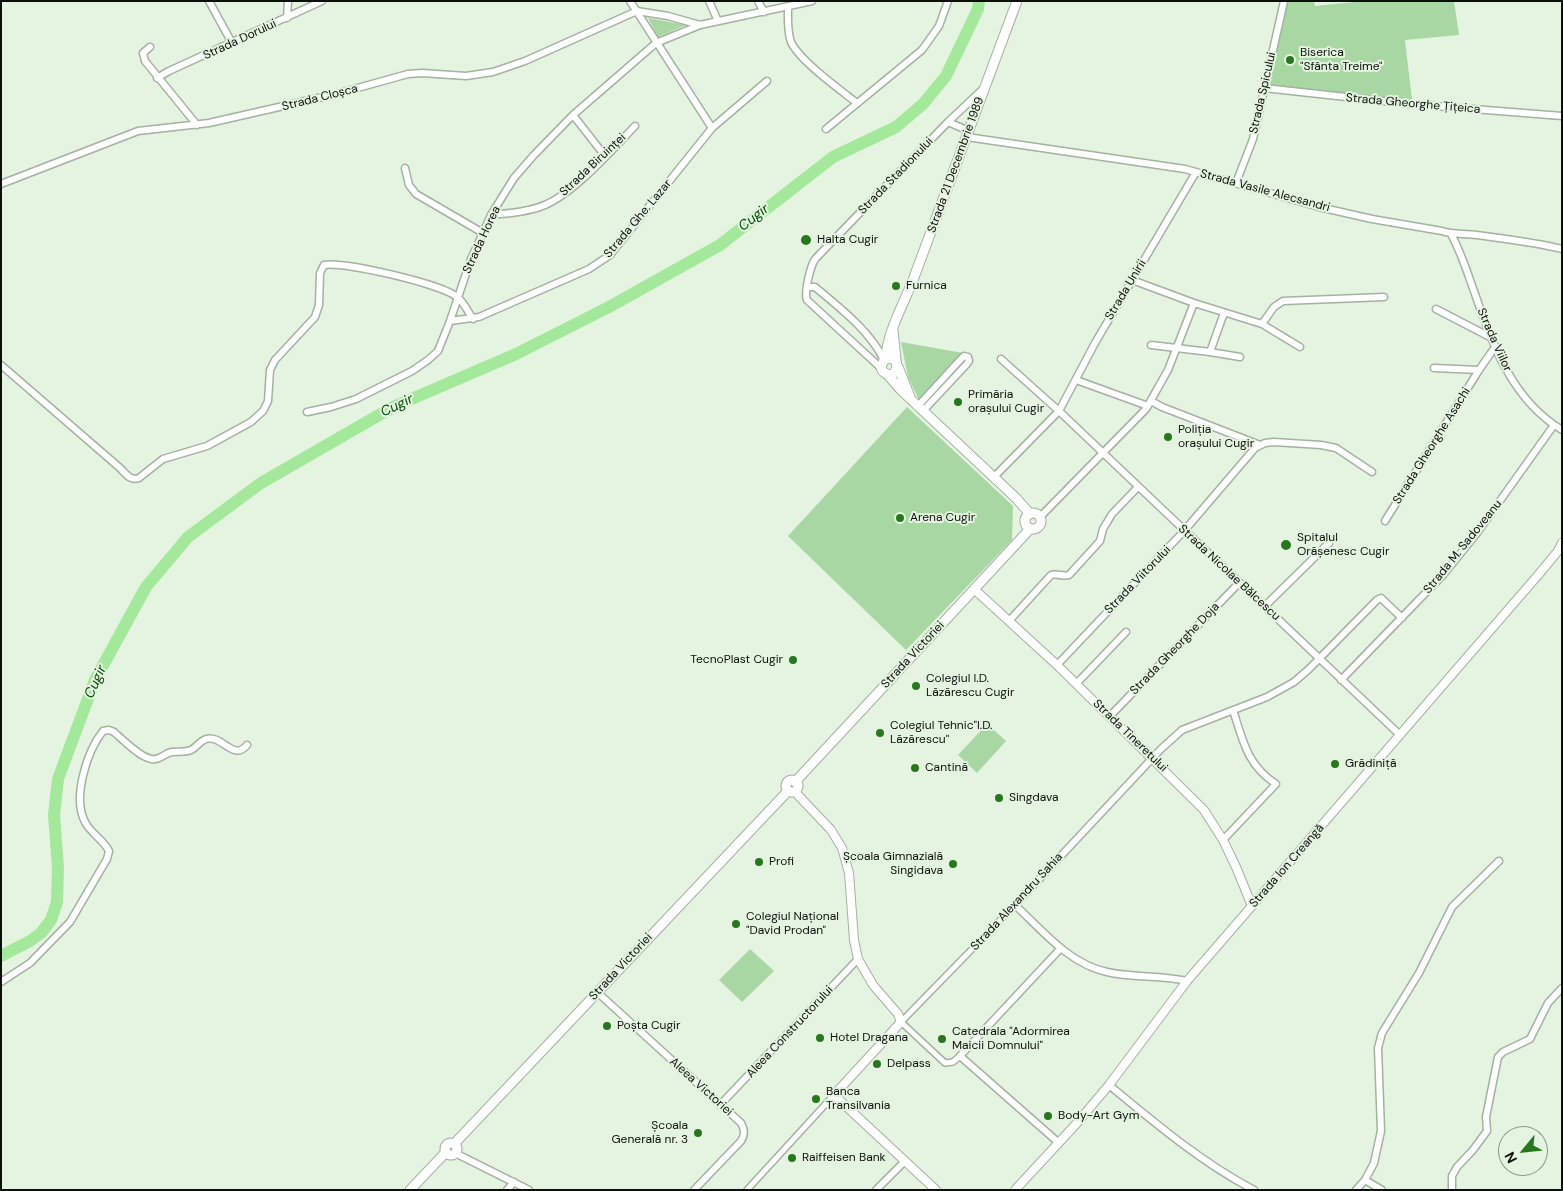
<!DOCTYPE html>
<html>
<head>
<meta charset="utf-8">
<style>
  body { margin:0 }
  #map { position:relative; width:1563px; height:1191px; overflow:hidden; background:#e4f4e1; font-family:"DM Sans",sans-serif }
  canvas { display:block }
  .frame { position:absolute; inset:0; border:2px solid #0b100a; pointer-events:none }
  .north { position:absolute; left:1498px; top:1126px; width:50px; height:50px; box-sizing:border-box; background:#e4f4e1; border:1px solid #8d998b; border-radius:50%; rotate:242deg; font-size:14px; font-weight:700; line-height:20px; text-align:center; color:#0b100a }
  .north::after { content:''; display:block; margin:auto; width:18px; height:22px; background:#28771f; clip-path:polygon(50% 0,100% 100%,50% 72%,0 100%) }
</style>
</head>
<body>
<div id="map">
<canvas width="1563" height="1191"></canvas>
<div class="frame"></div>
<div class="north">N</div>
</div>
<script>
const c = document.querySelector('canvas').getContext('2d');
c.lineJoin = 'round';
function paint(path, color) { c.fillStyle = color; c.fill(path, 'evenodd'); }
function stroke(path, color, width, dash) { c.strokeStyle = color; c.lineWidth = width; c.lineCap = dash ? 'butt' : 'round'; c.setLineDash(dash || []); c.stroke(path); }
function drawText(font, color, halo, rows, align = 'center') {
  c.font = font + ' "DM Sans",sans-serif'; c.lineWidth = 4; c.setLineDash([]); c.textBaseline = 'middle'; c.strokeStyle = halo; c.fillStyle = color; for (const [text, x, y, turn = 0] of rows) {
    c.save(); c.translate(x, y); c.rotate((+turn || 0) * Math.PI / 180); c.textAlign = isNaN(turn) ? turn : align; if (halo) c.strokeText(text, 0, 0); c.fillText(text, 0, 0); c.restore();
  }
}
const green = new Path2D(`
  M1287 1H1314L1315 6 1364 1H1454L1459 35 1405 40 1412 100 1268 85Z
  M648 18 686 25 658 37Z
  M901 342 963 353 919 400 908 377Z
  M907 407 1013 506 1012 540 906 650 788 536Z
  M987 724 1006 741 977 773 958 755Z
  M750 949 774 971 742 1002 719 980Z`);
const river = new Path2D(`
  M1 956 30 941 41 933 51 920 57 902 58 868 54 815 58 779 95 680 146 587 188 537 261 483 393 407 516 354 609 307 720 245 833 157 896 127 923 104 946 76 978 9 979 1`);
const pedestrian = new Path2D(`
  M960 1056 953 1062 945 1063 901 1022 1015 905
  M747 1190 834 1095`);
const minor = new Path2D(`
  M209 1 232 43
  M630 1 712 128
  M709 1 718 21
  M758 1 764 12
  M788 7C788 18 787 31 791 42 800 61 839 89 857 103
  M287 18 288 1
  M150 47 143 53 145 61 197 125
  M157 78 169 71 322 1
  M1264 88 1410 104 1562 116
  M573 115 605 156
  M948 122 969 131
  M826 129 922 50 939 26 948 1
  M967 137 1185 169 1319 207 1372 219 1442 231C1453 235 1465 233 1477 235 1505 239 1534 242 1562 249
  M405 168 409 185 416 194 483 233
  M1236 183 1253 139 1284 1
  M1 184 138 131 209 123 336 94 408 74 422 73 466 76 493 72 525 61 637 11 668 16 700 25
  M491 215C509 213 528 212 545 205 575 192 612 150 635 126
  M1451 234C1461 252 1467 272 1474 291 1492 344 1512 400 1562 430
  M1132 280 1194 303 1262 324 1300 347
  M808 287H815C841 309 869 330 884 360
  M1436 309 1490 337
  M450 321 479 317 589 269 610 255 712 128 767 81
  M1262 324 1274 307 1283 301 1384 297
  M1151 345 1210 352 1240 357
  M1210 352 1224 313
  M1001 359 1059 411 1400 735
  M1 365 120 468C126 474 130 481 139 478L163 459 207 446 251 422 263 411 268 401 270 370 275 360 315 317 319 305 320 273 324 265C343 261 442 284 457 297 464 302 468 312 473 319
  M1434 368 1479 370
  M882 369 807 300C804 294 810 265 816 258L948 122 983 89
  M1076 380 1148 406
  M1151 401 1162 407 1260 445
  M918 406 961 359 964 356 968 357 969 361 966 365 923 411
  M307 412 331 407 356 399 412 371 428 360 438 351 450 321 471 259 491 215 514 178 533 156 573 115 656 43 700 25 812 1
  M994 477 1059 411 1095 343 1196 172
  M1040 517 1146 409 1168 370 1194 303
  M1385 521 1479 370 1495 347
  M1265 606 1329 543
  M1009 621 1051 575C1057 573 1063 577 1069 575L1100 541 1103 529 1112 514 1138 487
  M1057 665 1184 531 1255 448 1265 443 1274 442 1321 445 1336 448 1372 472
  M1341 680 1443 575 1477 533 1554 425
  M1076 684 1126 632
  M1110 716 1239 583
  M1223 840 1276 784C1247 765 1243 741 1233 710
  M1187 981C1160 975 1133 978 1107 972 1069 964 1042 930 1015 905L1161 749 1182 730 1267 697 1294 682 1309 669 1377 600 1381 598 1402 618
  M1 982 30 963 70 922 107 859 109 851C103 839 91 834 85 822 72 798 87 751 103 731L109 730 114 732C123 740 140 757 151 759 160 761 164 753 172 752 179 751 184 753 191 750 197 747 200 741 206 739 222 734 233 762 247 745
  M597 992 741 1123C745 1130 745 1135 741 1141L694 1190
  M1109 1085C1155 1123 1201 1162 1254 1190
  M720 1105 858 959
  M1059 1143 960 1056 1061 948
  M455 1153 529 1190
  M1365 1180 1382 1190
  M507 1190 514 1182
  M876 1190 905 1161
  M1356 1190 1365 1180 1374 1163 1381 1131 1378 1048 1382 1033 1419 973 1452 907 1499 861
  M1452 1190V1176L1457 1167 1473 1150 1487 1131 1486 1117 1498 1057 1503 1052 1530 1039 1548 1003 1562 988`);
const tertiary = new Path2D(`
  M975 590 1057 665 1204 810 1223 840 1236 867 1252 906
  M795 792 831 830 842 848 849 873 854 940 858 959 873 985 898 1014 901 1022 834 1095 936 1190
  M1015 1190 1077 1123 1109 1085 1187 981 1539 574 1558 551 1562 543`);
const secondary = new Path2D(`
  M893 331 897 369 892 375C886 375 882 372 881 367L884 360 890 358 896 361
  M886 359C886 335 904 303 913 280L1017 1
  M898 367 910 397
  M887 374 902 391 1017 499 1030 514
  M1025 521a8 8 0 1 1 16 0a8 8 0 1 1-16 0Z
  M786 786a6 6 0 1 1 12 0a6 6 0 1 1-12 0Z
  M795 782 1030 529
  M445 1149a6 6 0 1 1 12 0a6 6 0 1 1-12 0Z
  M454 1144 788 791
  M410 1190 446 1152`);
const markers = [
  [1290,60,5,"#28771f"],
  [806,240,6,"#28771f"],
  [896,286,5,"#28771f"],
  [958,402,5,"#28771f"],
  [1168,437,5,"#28771f"],
  [900,518,5,"#28771f"],
  [1286,545,6,"#28771f"],
  [793,660,5,"#28771f"],
  [916,686,5,"#28771f"],
  [880,733,5,"#28771f"],
  [1335,764,5,"#28771f"],
  [915,768,5,"#28771f"],
  [999,798,5,"#28771f"],
  [759,862,5,"#28771f"],
  [953,864,5,"#28771f"],
  [736,924,5,"#28771f"],
  [607,1026,5,"#28771f"],
  [820,1038,5,"#28771f"],
  [942,1039,5,"#28771f"],
  [877,1064,5,"#28771f"],
  [816,1099,5,"#28771f"],
  [1048,1116,5,"#28771f"],
  [698,1133,5,"#28771f"],
  [792,1158,5,"#28771f"]
];
const streetNames = [
  ["Strada Dorului",240,40,-25],
  ["Strada Spicului",1263,93,-77],
  ["Strada Cloșca",320,98,-14],
  ["Strada Gheorghe Țițeica",1413,104,5],
  ["Strada Biruinței",593,165,-43],
  ["Strada 21 Decembrie 1989",956,165,-70],
  ["Strada Stadionului",896,176,-46],
  ["Strada Vasile Alecsandri",1265,191,15],
  ["Strada Ghe. Lazar",638,219,-50],
  ["Strada Horea",482,240,-65],
  ["Strada Unirii",1126,290,-59],
  ["Strada Viilor",1494,340,66],
  ["Strada Gheorghe Asachi",1432,446,-58],
  ["Strada M. Sadoveanu",1463,547,-51],
  ["Strada Nicolae Bălcescu",1229,573,43],
  ["Strada Viitorului",1138,580,-46],
  ["Strada Gheorghe Doja",1175,649,-46],
  ["Strada Victoriei",913,655,-47],
  ["Strada Tineretului",1130,736,44],
  ["Strada Ion Creangă",1287,866,-49],
  ["Strada Alexandru Sahia",1017,902,-47],
  ["Strada Victoriei",621,967,-47],
  ["Aleea Constructorului",790,1032,-47],
  ["Aleea Victoriei",701,1087,42]
];
const poiNames = [
  ["Biserica",1300,53],
  ["\"Sfânta Treime\"",1300,67],
  ["Halta Cugir",817,240],
  ["Furnica",906,286],
  ["Primăria",968,395],
  ["orașului Cugir",968,409],
  ["Poliția",1178,430],
  ["orașului Cugir",1178,444],
  ["Arena Cugir",910,518],
  ["Spitalul",1297,538],
  ["Orășenesc Cugir",1297,552],
  ["TecnoPlast Cugir",783,660,"right"],
  ["Colegiul I.D.",926,679],
  ["Lăzărescu Cugir",926,693],
  ["Colegiul Tehnic\"I.D.",890,726],
  ["Lăzărescu\"",890,740],
  ["Grădiniță",1345,764],
  ["Cantină",925,768],
  ["Singdava",1009,798],
  ["Școala Gimnazială",943,857,"right"],
  ["Singidava",943,871,"right"],
  ["Profi",769,862],
  ["Colegiul Național",746,917],
  ["\"David Prodan\"",746,931],
  ["Poșta Cugir",617,1026],
  ["Catedrala \"Adormirea",952,1032],
  ["Maicii Domnului\"",952,1046],
  ["Hotel Dragana",830,1038],
  ["Delpass",887,1064],
  ["Banca",826,1092],
  ["Transilvania",826,1106],
  ["Body-Art Gym",1058,1116],
  ["Școala",688,1126,"right"],
  ["Generală nr. 3",688,1140,"right"],
  ["Raiffeisen Bank",802,1158]
];
const waterNames = [
  ["Cugir",754,218,-38],
  ["Cugir",397,406,-26],
  ["Cugir",96,682,-66]
];
paint(green, '#a9d7a3');
stroke(river, '#a4e99b', 12);
stroke(pedestrian, '#a3b2a1', 8);
stroke(minor, '#a3b2a1', 9);
stroke(tertiary, '#a3b2a1', 10);
stroke(secondary, '#a3b2a1', 11);
stroke(pedestrian, '#fff', 5);
stroke(minor, '#fff', 6);
stroke(tertiary, '#fff', 8);
stroke(secondary, '#fff', 9);
for (const [x, y, r, color] of markers) { const dot = new Path2D(); dot.arc(x, y, r, 0, 2 * Math.PI); c.fillStyle = color; c.fill(dot); stroke(dot, '#e4f4e1', 2); }
drawText('12px', '#0b100a', '#e4f4e1', streetNames);
drawText('12px', '#0b100a', '#e4f4e1', poiNames, 'left');
drawText('italic 14px', '#034d00', '#e4f4e1', waterNames);
</script>
</body>
</html>
